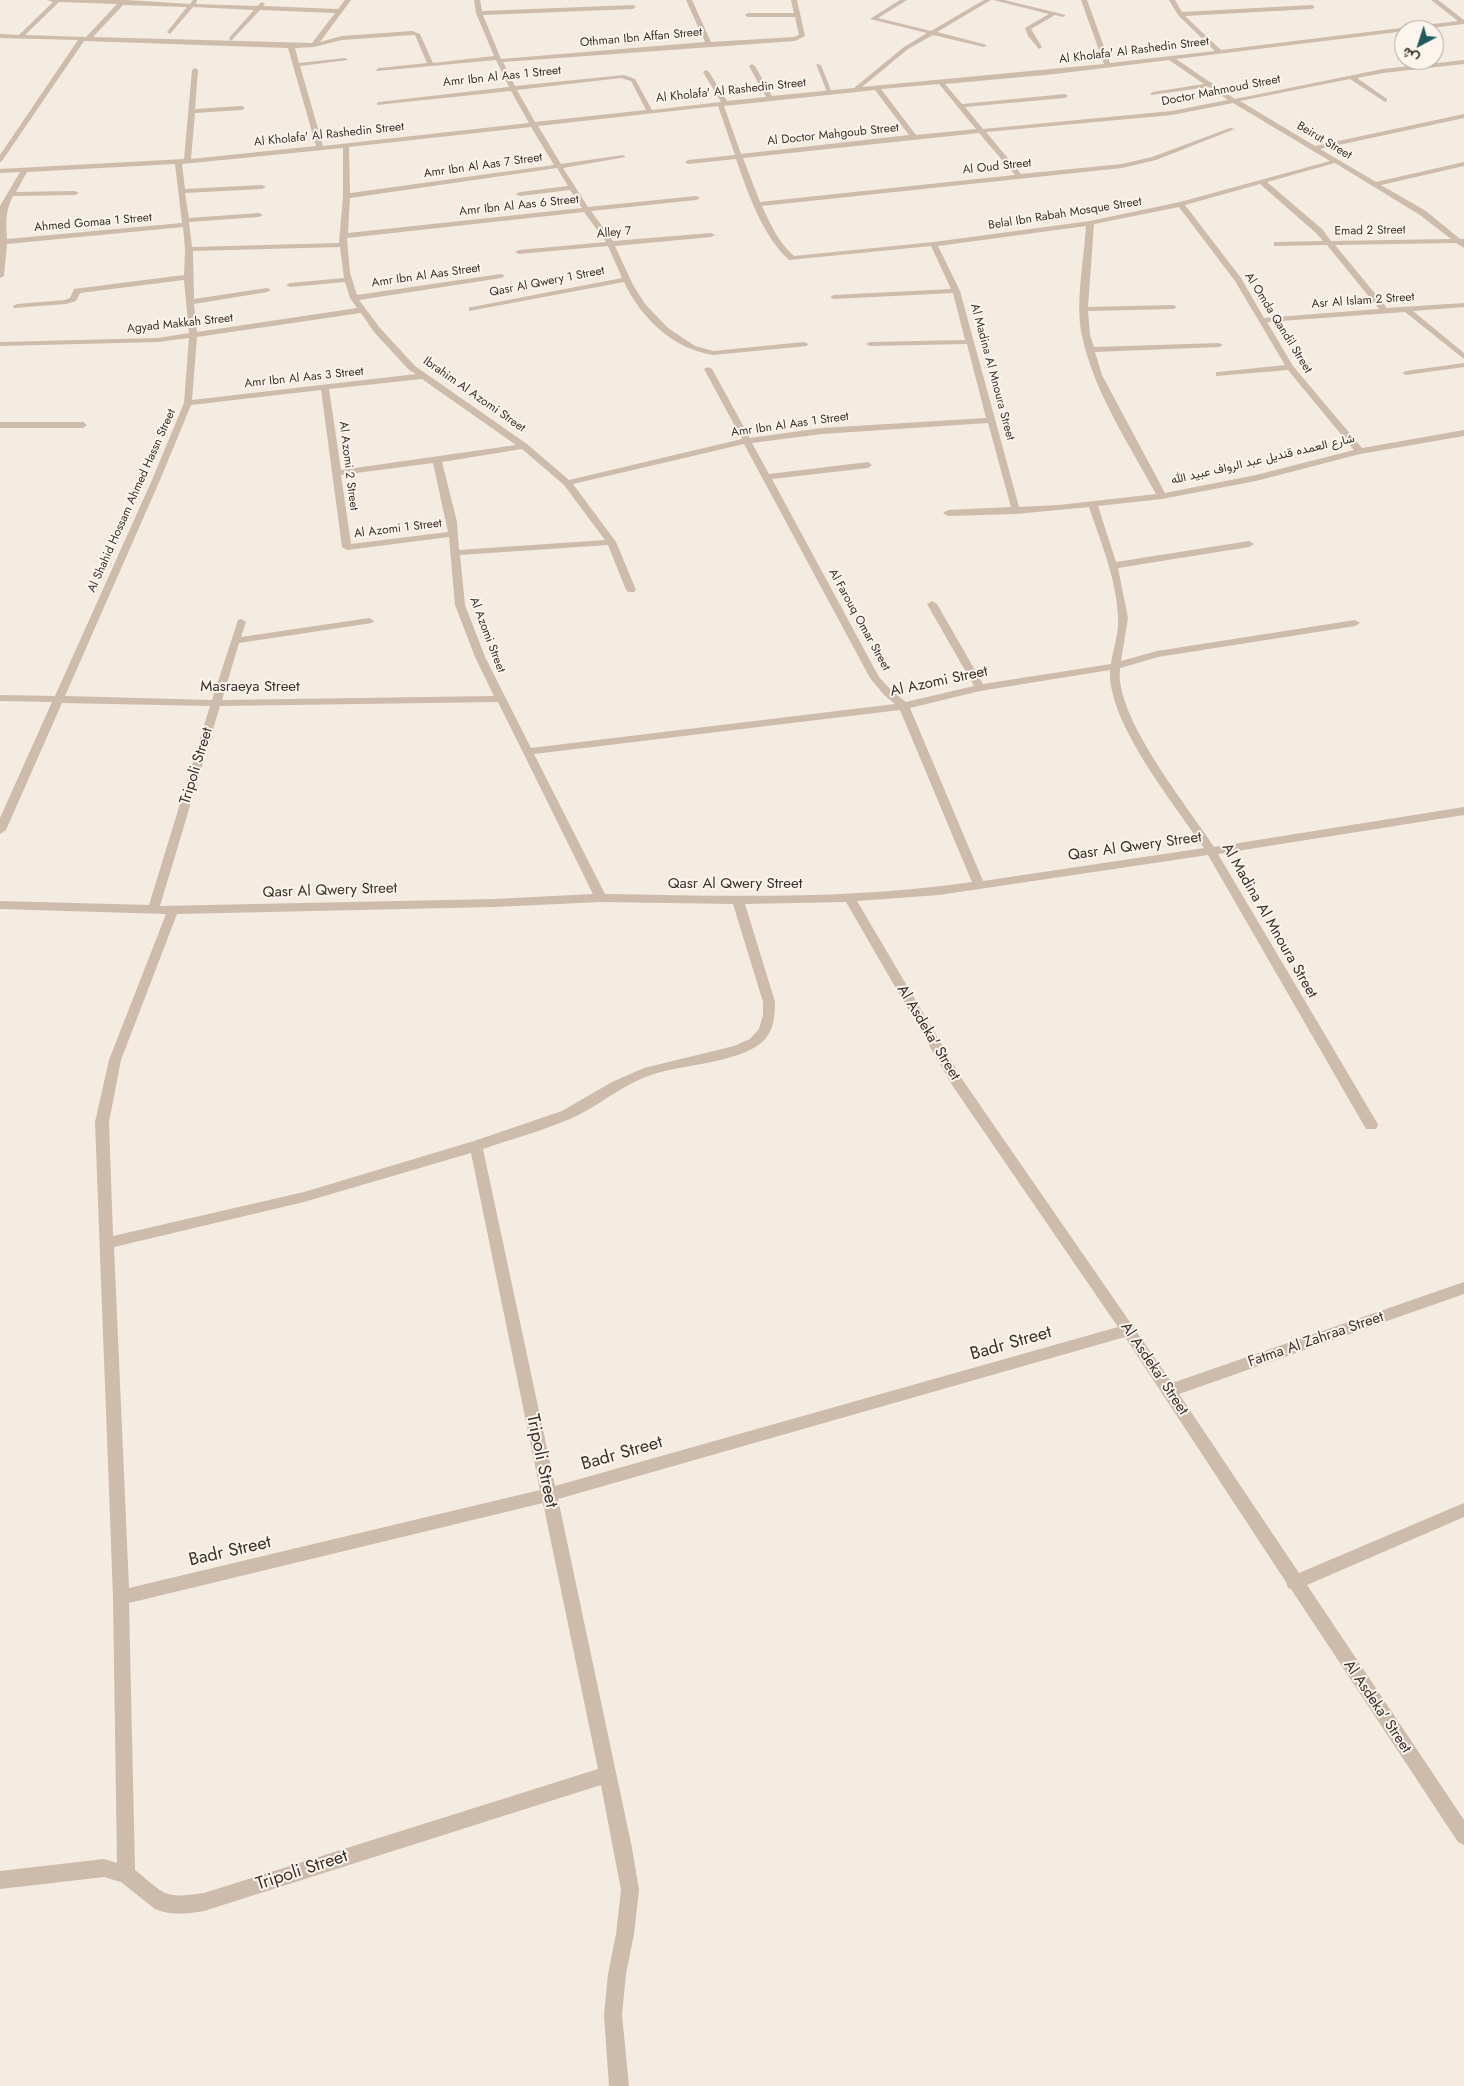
<!DOCTYPE html>
<html>
<head>
<meta charset="utf-8">
<style>
  body { margin:0 }
  #map { position:relative; width:1464px; height:2086px; overflow:hidden; background:#f4ebe1; font-family:Jost,Vazirmatn,sans-serif }
  canvas { display:block }
  .north { position:absolute; left:1394px; top:20px; width:50px; height:50px; box-sizing:border-box; background:#fbf5ee; border:1px solid #aea6a0; border-radius:50%; rotate:220deg; font-size:14px; font-weight:700; line-height:20px; text-align:center; color:#3b302b }
  .north::after { content:''; display:block; margin:auto; width:18px; height:22px; background:#1f5a5e; clip-path:polygon(50% 0,100% 100%,50% 72%,0 100%) }
</style>
</head>
<body>
<div id="map">
<canvas width="1464" height="2086"></canvas>
<div class="north">ش</div>
</div>
<script>
const c = document.querySelector('canvas').getContext('2d');
c.lineJoin = 'round';
function paint(path, color) { c.fillStyle = color; c.fill(path, 'evenodd'); }
function drawText(font, color, halo, rows, align = 'center') {
  c.font = font + ' Jost,Vazirmatn,sans-serif'; c.lineWidth = 4; c.setLineDash([]); c.textBaseline = 'middle'; c.strokeStyle = halo; c.fillStyle = color; for (const [text, x, y, turn = 0] of rows) {
    c.save(); c.translate(x, y); c.rotate((+turn || 0) * Math.PI / 180); c.textAlign = isNaN(turn) ? turn : align; if (halo) c.strokeText(text, 0, 0); c.fillText(text, 0, 0); c.restore();
  }
}
const service = new Path2D(`
  M816 64 821 65 832 93 827 92Z`);
const minor = new Path2D(`
  M47 0H127L190 4 193 0H197L196 4 257 6 262 2 265 4 263 6 338 9 345 0H351L320 42 342 36 412 31 420 34 433 63 494 56 476 13 474 0H480L482 11 633 5 636 7 633 9 483 15 501 59 705 42 686 0H692L711 42 794 37 799 35 795 17H748L745 15 748 13H794L791 0H797L805 36 795 41 503 62 515 86 624 75 635 79 652 110 721 102 703 72 706 70 709 72 727 101 766 97 749 66 752 64 755 66 772 96 854 88 904 47 927 33 870 19 900 0H907L878 18 931 31 984 0H991L937 32 987 45 984 47 933 35 908 49 862 87 1104 64 1081 0H1087L1110 63 1215 51 1178 15 1169 0H1175L1182 12 1312 5 1315 7 1312 9 1185 16 1221 50 1458 21 1431 0H1438L1464 20V24L1176 59 1235 99 1383 69 1464 60V64L1383 73 1357 78 1387 99V101L1385 102 1350 79 1240 101 1315 146 1464 114V118L1320 149 1376 182 1464 162V166L1381 185 1426 211 1460 239H1464V248L1456 243 1335 245 1387 308 1464 303V307L1413 311 1464 353V359L1405 312 1267 322 1293 366 1362 448 1464 430V436L1360 454 1256 481 1162 499 1098 506 1116 562 1249 541 1254 544 1249 547 1118 568 1128 618 1121 661 1157 651 1355 620 1360 623 1355 626 1158 657 1120 668C1114 717 1187 805 1214 847L1464 807V815L1218 854 1376 1121 1378 1125 1376 1129H1366L1208 855 939 895 857 901 962 1079 1172 1383 1464 1282V1294L1179 1394 1299 1573 1464 1503V1517L1307 1585 1464 1820V1845L1458 1842 1291 1589 1288 1588 1286 1582 1125 1337 558 1499 632 1848 639 1890 634 1934 626 1974 622 2015 629 2086H609L604 2015 608 1974 616 1934 621 1890 601 1785 204 1911C186 1914 172 1916 155 1909L121 1882 104 1877 0 1889V1871L104 1859 117 1863 113 1597 95 1122 109 1060 166 914 0 909V901L149 905 210 706 62 703 6 830 0 834V818L52 702 0 701V695L55 696 152 480 184 403 189 338 158 342 0 346V342L158 338 189 333 184 280 80 293 76 301 66 304 14 308 13 306 17 304 65 300 70 298 74 289 184 275 185 249 183 227 7 244 4 276 0 278V206L20 172 0 173V169L184 159 192 70 195 68 198 70 195 109 242 106 245 108 242 110 195 113 191 159 316 146 288 48 84 41 2 161 0 162V155L78 40 0 38V34L19 35 53 2ZM59 2 117 4 86 37 25 35ZM123 5 187 7 167 32 170 34 193 7 254 10 229 38 231 41 260 10 335 13 312 43 93 37ZM412 35H415L427 63 379 68 376 70 377 71 496 60 509 87 379 102 377 103V105L511 91 529 123 323 146 300 66 348 60 345 58 299 63 295 48 314 47 342 40ZM1169 60 1204 84 1153 92 1150 94 1151 95 1209 87 1228 100 1172 111 983 129 965 107 1065 98 1068 96 1065 94 962 104 945 84 1055 74ZM621 78 631 81 646 110 535 122 517 90ZM939 84 976 129 916 135 881 89ZM875 90 909 135 741 154 724 106ZM1233 103 1330 161 1180 202 1090 221 934 242 794 256C779 243 770 224 762 206L1122 168 1156 160 1235 129 1230 128 1152 157 1122 164 1021 174 986 132 1172 115ZM718 106 735 155 688 160 685 162 688 164 736 159C748 193 762 235 789 260L931 246 951 289 834 295 830 297 834 299 953 293 965 340 870 342 866 344 870 346 967 344 986 418 822 428 750 438 712 369 708 367 704 369 742 439 569 480 527 444 415 366 380 328 359 300 501 278 505 276 501 274 357 295 350 273 347 238 584 212 606 242 519 250 515 252 519 254 608 246 622 278 472 307H469V311L624 282C641 318 673 349 713 355L807 346 808 344 804 342 713 351 695 346 668 328 645 304 633 285 615 246 711 237 715 235 711 233 613 241 591 211 696 200 700 198 696 196 588 207 563 168 626 157 623 155 561 164 538 126ZM531 127 554 165 350 193 349 147ZM979 133 1015 175 760 202 743 158ZM343 148V196L339 243 192 247 189 222 259 217 263 215 259 213 189 218 185 193 262 189 266 187 262 185 185 189 182 164ZM1335 163 1420 215 1451 239 1331 241 1322 229 1267 182ZM175 164 182 223 7 239C6 223 5 211 13 196L75 195 79 193 75 191 16 192 27 172ZM557 168 568 186 520 192 516 194 520 196 570 190 582 208 348 233 350 198ZM1260 184 1316 233 1323 241 1277 242H1274V246L1327 245 1379 309 1264 318 1241 278 1185 205ZM1179 207 1235 281 1285 365 1219 372H1216V376L1288 370 1354 450 1256 475 1165 493 1102 375 1095 352 1219 347 1223 345 1219 343 1094 347 1090 335 1088 311 1173 309 1177 307 1173 305 1088 307 1094 224ZM1086 226C1084 260 1075 303 1082 336 1094 392 1129 444 1156 494L1059 505 1019 507 960 291 938 246ZM340 247 344 278 290 283 286 285 290 287 345 282 350 298 357 308 197 332 194 304 267 292 271 290 267 288 194 299 193 251ZM361 313 374 332 409 370 416 374 192 400 197 337ZM422 379 516 445 341 470 329 389ZM321 390 342 547 347 550 449 537 455 605 475 657 494 696 222 700 239 643 372 623 374 621 369 618 241 637 246 622 241 619 238 620 212 700 65 696 160 480 191 405ZM988 423 1011 507 948 510 943 513 948 516 1016 514 1089 507C1101 543 1117 580 1118 618 1119 634 1113 649 1111 664L983 684 937 604 932 601 927 604 974 686 906 702 892 691 879 677 772 479 868 468 872 465 868 462 769 474 752 443 822 434ZM744 444 870 678 884 695 895 704 531 748 485 657 465 605 460 555 608 545 626 590 628 592H634L636 590 616 542 573 484ZM522 449 564 485 605 540 459 550 457 522 442 462ZM433 463 448 532 351 544 341 475ZM1110 670C1107 722 1175 805 1204 848L983 881 910 708 980 691ZM498 702 593 894 494 899 160 906 220 706ZM900 710 972 882C851 900 727 896 605 894L534 754ZM601 902 733 904 763 1002V1015L759 1029 750 1039 734 1046 644 1068 612 1082 562 1111 474 1141 304 1192 113 1236 109 1122 121 1060 177 914 494 907ZM846 902 952 1085 1118 1327 555 1486 483 1149C512 1139 542 1131 570 1119 598 1107 621 1085 651 1075 684 1064 728 1064 757 1046 773 1036 775 1019 775 1002L745 904ZM471 1153 540 1490 129 1588 114 1247 304 1202ZM543 1503 598 1769 204 1893C163 1899 166 1895 135 1870L129 1603Z
  M993 0H1004L1066 15 1063 17 1055 15 1031 29 1042 47 1039 49 1028 36 1025 28 1049 14Z
  M1464 363V367L1406 375 1402 373 1406 371Z
  M0 422H83L87 425 83 428H0Z`);
const farStreetnames = [
  ["Othman Ibn Affan Street",641,38,-5],
  ["Al Kholafa' Al Rashedin Street",1134,51,-7],
  ["Amr Ibn Al Aas 1 Street",502,77,-6],
  ["Al Kholafa' Al Rashedin Street",731,91,-6],
  ["Doctor Mahmoud Street",1221,91,-11],
  ["Al Kholafa' Al Rashedin Street",329,135,-6],
  ["Al Doctor Mahgoub Street",833,135,-6],
  ["Beirut Street",1324,141,31],
  ["Amr Ibn Al Aas 7 Street",483,166,-8],
  ["Al Oud Street",997,167,-6],
  ["Amr Ibn Al Aas 6 Street",519,206,-6],
  ["Belal Ibn Rabah Mosque Street",1065,214,-9],
  ["Ahmed Gomaa 1 Street",93,223,-5],
  ["Emad 2 Street",1370,231,-1],
  ["Alley 7",614,233,-5],
  ["Amr Ibn Al Aas Street",426,276,-8],
  ["Qasr Al Qwery 1 Street",547,282,-11],
  ["Asr Al Islam 2 Street",1363,301,-4],
  ["Al Omda Qandil Street",1278,323,58],
  ["Agyad Makkah Street",180,324,-6],
  ["Al Madina Al Mnoura Street",992,372,75],
  ["Amr Ibn Al Aas 3 Street",304,378,-6],
  ["Ibrahim Al Azomi Street",474,395,35],
  ["Amr Ibn Al Aas 1 Street",790,425,-8],
  ["شارع العمده قنديل عبد الرواف عبيد الله",1263,460,-13],
  ["Al Azomi 2 Street",348,466,83],
  ["Al Shahid Hossam Ahmed Hassn Street",132,501,-66],
  ["Al Azomi 1 Street",398,529,-7],
  ["Al Farouq Omar Street",859,620,61],
  ["Al Azomi Street",487,635,69]
];
const streetNames = [
  ["Al Azomi Street",939,682,-12],
  ["Masraeya Street",250,687],
  ["Tripoli Street",197,766,-73],
  ["Qasr Al Qwery Street",1135,847,-8],
  ["Qasr Al Qwery Street",735,884],
  ["Qasr Al Qwery Street",330,891,-2],
  ["Al Madina Al Mnoura Street",1269,921,60],
  ["Al Asdeka' Street",928,1033,59],
  ["Fatma Al Zahraa Street",1316,1340,-19],
  ["Al Asdeka' Street",1154,1369,56],
  ["Al Asdeka' Street",1377,1707,56]
];
const nearStreetnames = [
  ["Badr Street",1011,1344,-16],
  ["Badr Street",622,1454,-16],
  ["Tripoli Street",541,1461,78],
  ["Badr Street",230,1552,-13],
  ["Tripoli Street",302,1871,-18]
];
paint(service, '#cdbbac');
paint(minor, '#cdbbac');
drawText('12px', '#3b302b', '#fbf5ee', farStreetnames);
drawText('15px', '#3b302b', '#fbf5ee', streetNames);
drawText('18px', '#3b302b', '#fbf5ee', nearStreetnames);
</script>
</body>
</html>
